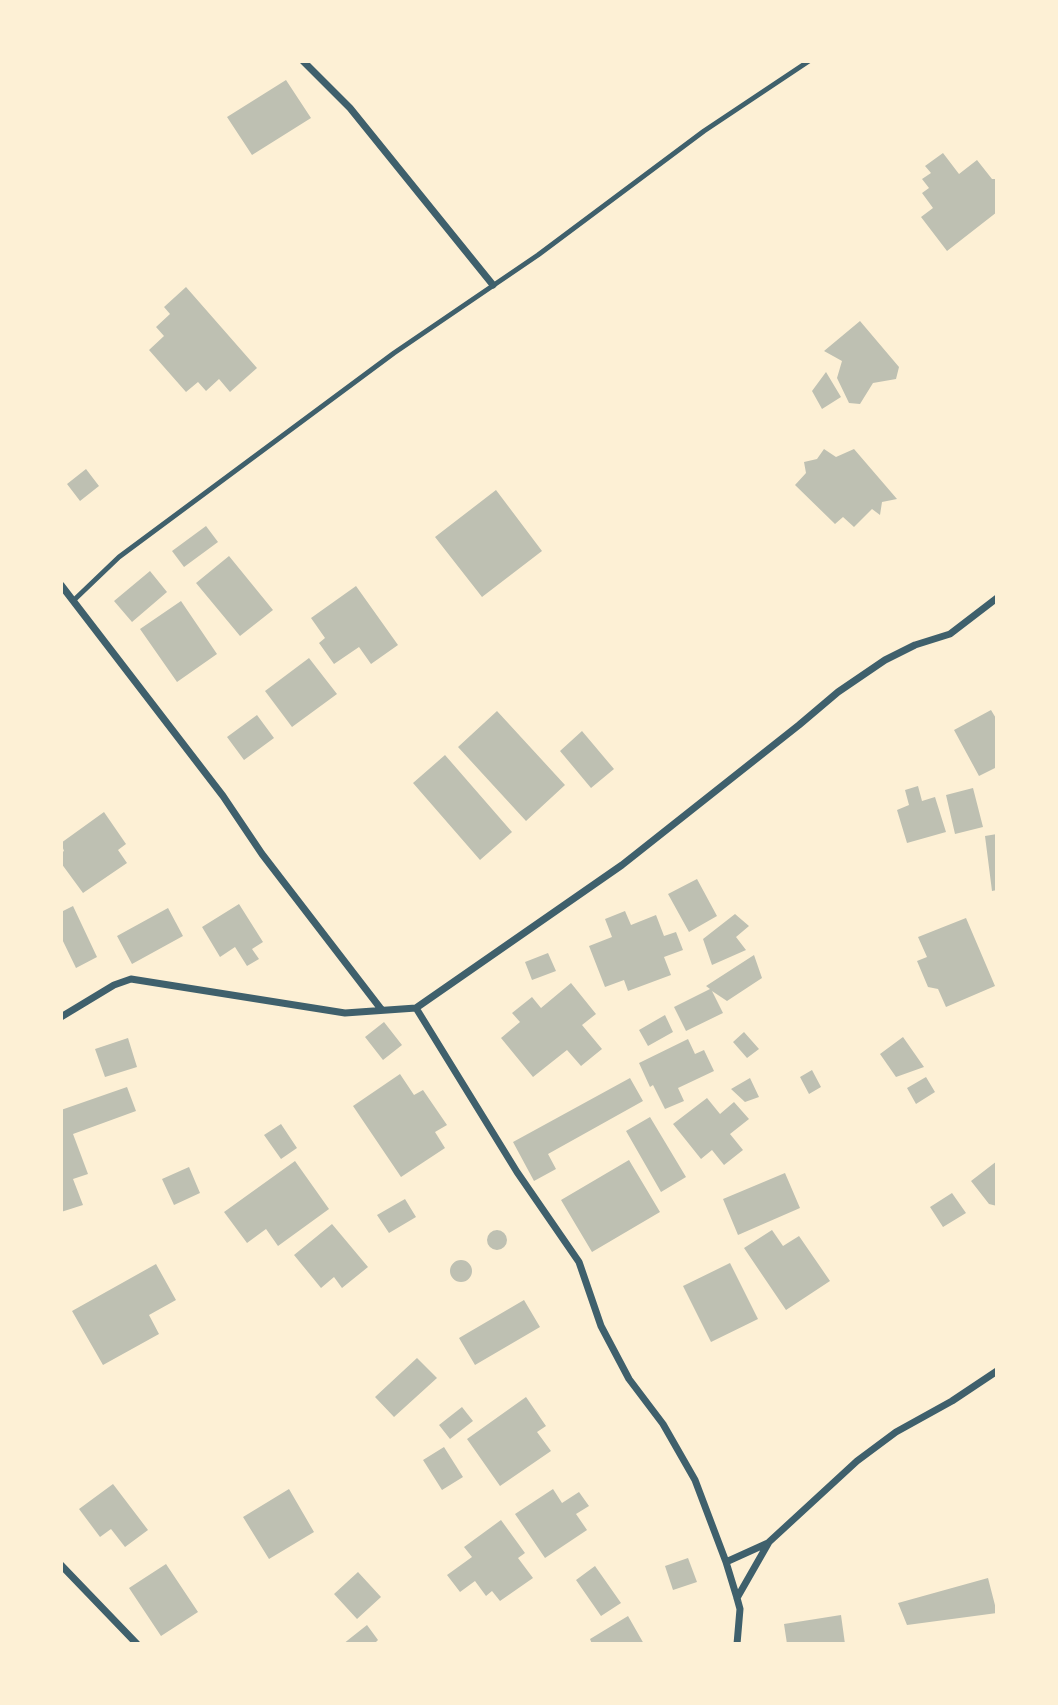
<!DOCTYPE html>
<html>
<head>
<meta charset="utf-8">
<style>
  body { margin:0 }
  #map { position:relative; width:1058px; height:1705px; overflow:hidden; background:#fdf0d5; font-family:Rubik,sans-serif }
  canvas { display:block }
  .frame { position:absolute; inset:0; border:63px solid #fdf0d5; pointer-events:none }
</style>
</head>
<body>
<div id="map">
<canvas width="1058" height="1705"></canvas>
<div class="frame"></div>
</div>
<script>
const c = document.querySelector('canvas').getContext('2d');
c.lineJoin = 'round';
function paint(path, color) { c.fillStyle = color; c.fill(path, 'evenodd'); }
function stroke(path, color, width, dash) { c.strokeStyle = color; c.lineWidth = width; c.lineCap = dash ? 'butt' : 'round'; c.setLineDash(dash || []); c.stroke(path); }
const building = new Path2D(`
  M286 80 311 118 252 155 227 117Z
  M943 153 959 174 977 160 992 179H997V212L947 251 921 217 933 208 922 193 929 188 922 179 931 173 925 166Z
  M186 287 257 368 230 392 219 379 206 391 198 382 186 392 149 350 164 336 156 327 170 314 164 307Z
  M860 321 899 367 896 379 873 383 860 404 849 403 837 378 842 361 824 351Z
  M826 372 841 397 822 409 812 391Z
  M824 449 836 457 854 449 897 499 882 502 880 515 872 509 854 527 843 517 835 524 795 485 806 473 804 462 817 459Z
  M86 469 99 486 80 501 67 484Z
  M496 490 542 551 482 597 435 537Z
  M206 526 218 542 184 567 172 551Z
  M229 556 273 610 240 636 196 583Z
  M150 571 167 592 132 622 114 601Z
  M356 586 398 645 371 664 359 647 334 664 319 643 325 638 311 618Z
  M181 601 217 654 177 682 140 629Z
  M309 658 337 694 292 727 265 691Z
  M991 710 997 720V767L979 776 954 730Z
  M497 711 565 785 526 821 458 747Z
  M257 715 274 738 244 760 227 737Z
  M582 731 614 769 591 788 560 751Z
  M445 755 512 832 480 860 413 783Z
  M918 786 922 801 935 797 946 832 907 843 897 810 909 805 905 790Z
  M973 788 983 827 955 834 946 795Z
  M104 812 126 844 118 850 127 863 83 893 61 863V853L64 851 61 843Z
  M997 834V890L992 891 985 836Z
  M697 879 717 916 689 932 668 894Z
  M239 904 263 942 252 949 259 959 247 966 235 947 220 957 202 927Z
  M73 906 97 957 76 968 61 937V912Z
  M168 908 183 936 132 964 117 936Z
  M625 911 631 925 656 915 664 936 676 932 683 950 664 957 671 975 628 991 624 980 605 987 589 946 612 937 605 919Z
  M735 914 749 926 736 937 746 950 712 965 703 939Z
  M966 918 995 986 946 1007 938 989 928 987 917 961 927 957 918 937Z
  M548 953 556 971 532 980 525 962Z
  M754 955 762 978 727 1001 712 991 723 1013 686 1031 674 1007 710 989 706 986Z
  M571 983 596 1014 582 1025 602 1049 581 1066 567 1050 533 1077 501 1038 520 1022 512 1013 532 997 541 1008Z
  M665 1015 673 1032 648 1046 639 1030Z
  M384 1022 402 1045 383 1060 365 1037Z
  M744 1032 759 1049 747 1058 733 1042Z
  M903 1037 924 1067 896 1077 880 1054Z
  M128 1038 137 1067 105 1077 95 1049Z
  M688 1039 695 1054 704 1050 714 1071 678 1088 684 1101 665 1109 653 1085 650 1087 639 1063Z
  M812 1070 821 1087 809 1094 800 1077Z
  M400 1074 414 1095 423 1090 447 1125 435 1132 445 1148 401 1177 353 1106Z
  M926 1077 935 1092 916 1104 907 1088Z
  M630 1078 643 1101 548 1154 556 1169 534 1181 513 1142Z
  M750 1078 759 1097 745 1102 731 1089Z
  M127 1087 136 1111 73 1134 88 1174 73 1179 83 1205 61 1212V1110Z
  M707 1098 720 1114 734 1102 749 1119 730 1134 743 1150 724 1165 712 1150 701 1159 673 1124Z
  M650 1117 686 1177 661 1192 626 1131Z
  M281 1124 297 1148 281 1159 264 1135Z
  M629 1160 660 1212 592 1252 561 1200Z
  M295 1161 329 1209 278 1246 266 1229 247 1243 224 1212Z
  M997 1161V1206L989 1204 971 1181Z
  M189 1167 200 1193 174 1205 162 1179Z
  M785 1173 800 1208 738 1235 723 1199Z
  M952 1193 966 1213 943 1227 930 1207Z
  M405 1199 416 1217 389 1233 377 1215Z
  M332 1224 368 1267 342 1288 334 1277 321 1288 294 1255Z
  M772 1230 783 1246 799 1236 830 1281 786 1310 744 1248Z
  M487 1240a10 10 0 1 1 20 0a10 10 0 1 1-20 0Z
  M450 1271a11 11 0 1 1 22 0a11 11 0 1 1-22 0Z
  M730 1263 758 1319 711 1342 683 1286Z
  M156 1264 176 1300 149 1315 159 1334 103 1365 72 1311Z
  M524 1300 540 1327 475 1365 459 1338Z
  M417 1358 437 1378 394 1417 375 1397Z
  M526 1397 546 1426 537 1432 551 1451 500 1486 467 1439Z
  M462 1407 473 1421 450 1439 439 1425Z
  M444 1447 463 1477 442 1490 423 1460Z
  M113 1484 148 1530 125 1547 111 1529 100 1537 79 1509Z
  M289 1489 314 1532 269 1559 243 1517Z
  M553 1489 562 1503 579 1492 589 1506 576 1514 587 1530 545 1558 515 1514Z
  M501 1520 525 1553 518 1558 533 1578 500 1601 492 1591 486 1596 475 1581 460 1592 447 1575 472 1557 464 1547Z
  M688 1558 697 1582 673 1590 665 1566Z
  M166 1564 198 1612 161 1636 129 1588Z
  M595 1566 621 1603 601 1616 576 1580Z
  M358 1572 381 1597 357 1619 334 1594Z
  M988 1578 997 1613 907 1625 898 1603Z
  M841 1615 845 1644H787L784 1624Z
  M628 1616 644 1644H592L590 1639Z
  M367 1625 378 1640 374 1644H343Z`);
const service = new Path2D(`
  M73 601 119 557 394 353 538 255 704 131 809 61`);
const minor = new Path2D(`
  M303 61 350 108 493 285
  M61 585 223 796 262 854 381 1009
  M416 1008 517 1172 579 1262 601 1326 629 1379 663 1424 695 1480 726 1562 737 1598 740 1609 737 1644
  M61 1017 114 985 131 979 345 1013 416 1008 622 865 799 725 838 692 885 660 915 645 950 634 997 598
  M726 1562 768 1543
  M61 1565 137 1644
  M737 1598 769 1542 857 1461 896 1432 952 1401 997 1371`);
paint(building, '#bec0b2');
stroke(service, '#3f606c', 5);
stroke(minor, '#3f606c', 7);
</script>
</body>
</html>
